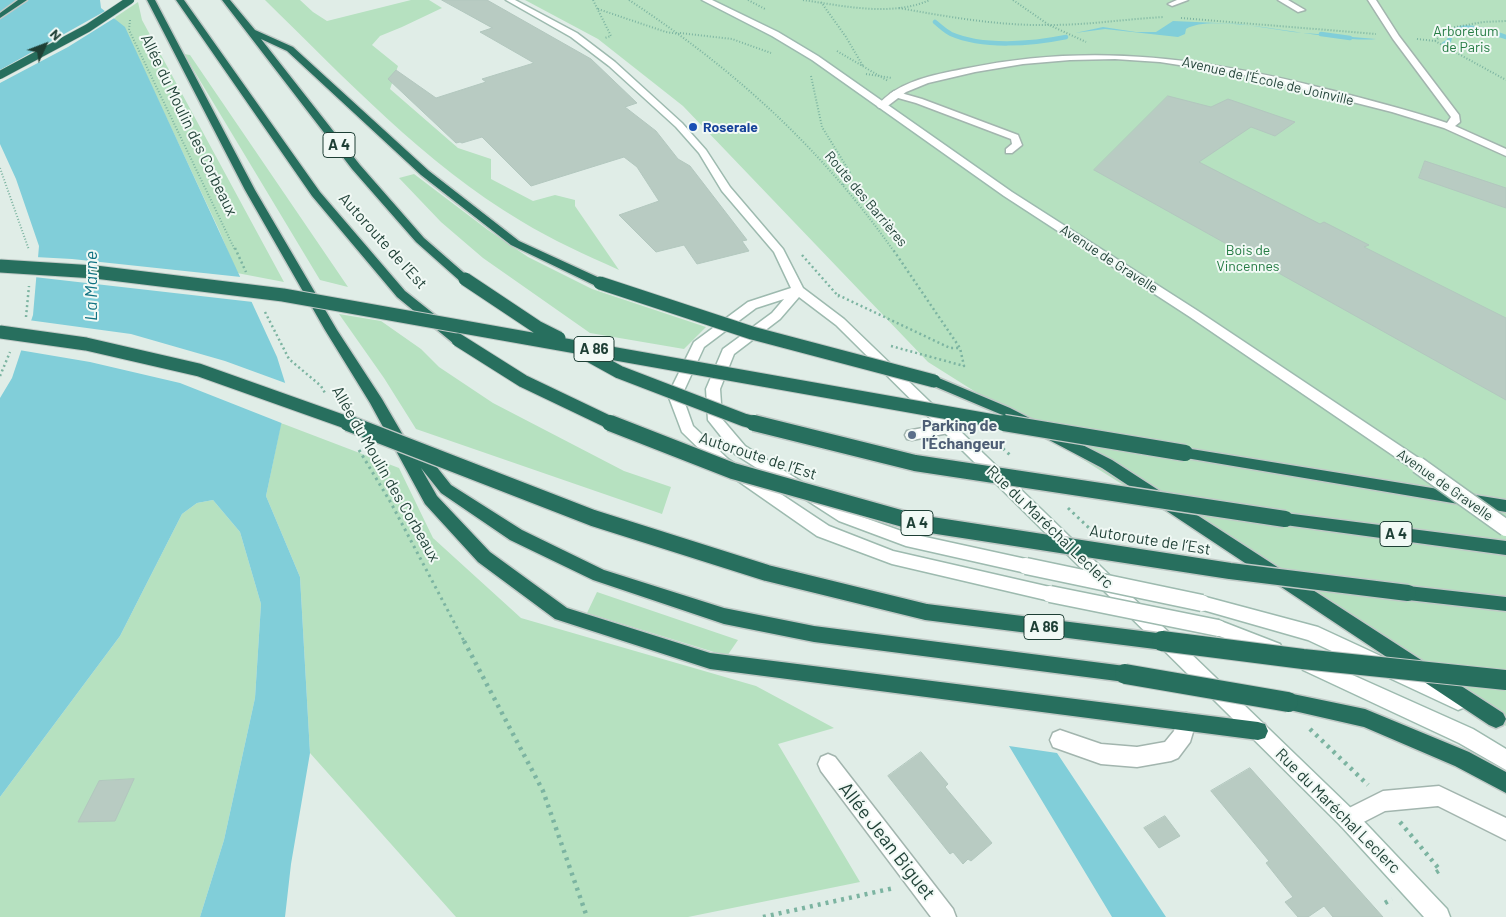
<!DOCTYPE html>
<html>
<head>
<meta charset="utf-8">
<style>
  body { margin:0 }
  #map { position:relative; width:1506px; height:917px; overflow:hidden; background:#e0ede7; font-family:Barlow,sans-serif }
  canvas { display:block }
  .north { position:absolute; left:20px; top:20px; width:50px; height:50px; -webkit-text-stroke:4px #f1f9f5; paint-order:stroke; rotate:47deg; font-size:14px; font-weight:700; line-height:20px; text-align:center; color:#1e3f35 }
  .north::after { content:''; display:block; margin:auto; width:18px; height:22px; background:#1e3f35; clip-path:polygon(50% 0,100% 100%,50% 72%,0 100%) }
</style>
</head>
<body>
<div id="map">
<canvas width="1506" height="917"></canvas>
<div class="north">N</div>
</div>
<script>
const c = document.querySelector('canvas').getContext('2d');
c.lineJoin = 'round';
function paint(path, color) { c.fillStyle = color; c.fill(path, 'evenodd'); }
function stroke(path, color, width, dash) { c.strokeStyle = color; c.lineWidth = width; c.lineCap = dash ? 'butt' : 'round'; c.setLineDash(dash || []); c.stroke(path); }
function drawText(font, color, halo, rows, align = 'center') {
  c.font = font + ' Barlow,sans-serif'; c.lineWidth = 4; c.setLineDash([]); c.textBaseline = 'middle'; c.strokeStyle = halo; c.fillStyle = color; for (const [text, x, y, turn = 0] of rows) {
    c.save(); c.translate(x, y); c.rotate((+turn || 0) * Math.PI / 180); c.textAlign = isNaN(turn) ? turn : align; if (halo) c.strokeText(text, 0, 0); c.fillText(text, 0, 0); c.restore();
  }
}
const green = new Path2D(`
  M265 0H300L313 12 327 21 411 0H429L442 8 402 27 380 36 372 45 398 66 390 89 458 148 491 159V179L533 201 555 195 575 200V206L619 270C586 255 552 240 521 221 426 165 343 76 265 0Z
  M525 0H1506V726L928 362 683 106 598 39Z
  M138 2 142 20 284 282 237 273 219 230 131 42 114 18Z
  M184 54 190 55 348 287 320 280Z
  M414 174 488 230 528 257 592 289 706 327 684 349 590 333 483 258 441 222 399 178Z
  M339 314 381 321 421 349 439 367 493 403 624 471 671 487 662 514 416 429 384 378Z
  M281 423 399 468 433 538 521 618 756 686 834 728 778 744 860 882 688 917H456L310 753 300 577 266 496Z
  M213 500 240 532 261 604 255 698 224 840 200 917H0V797L120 636 182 514 197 503Z
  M597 592 738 640 727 656 587 613Z`);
const water = new Path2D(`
  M0 0H100L101 8 125 27 277 357 288 392 266 496 300 577 310 753 291 864 285 917H200L224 840 255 698 261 604 240 532 213 500 197 503 182 514 120 636 0 797V398L12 378 33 315 39 246 16 179 0 144Z
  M1173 21 1240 24 1293 32 1376 39C1334 44 1214 10 1186 29L1185 34 1178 37 1105 29 1075 33 1103 27 1136 32H1156Z
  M1009 746 1057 753 1166 917H1112Z`);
const pier = new Path2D(`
  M107 10 116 17 68 47 0 83V70Z
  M35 257 72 259 241 277 253 302 34 277Z
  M28 320 131 334 225 361 288 384 291 392 284 424 180 383 90 362 19 350Z`);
const stream = new Path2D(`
  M935 22C940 26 945 31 951 34 983 48 1032 44 1066 37
  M1321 34 1350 38
  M1444 44 1449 41 1451 33C1465 21 1490 32 1506 37`);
const building = new Path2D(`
  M442 0H487L591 59 637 103 625 107 656 131 678 159 690 166 747 240 742 241 749 251 697 264 684 245 656 252 619 215 659 201 637 167 624 157 531 186 482 137 462 143 460 142 456 143 388 79 396 70 436 98 486 82 482 79 534 63 480 32 492 28Z
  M1168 96 1211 107 1228 99 1295 122 1275 136 1251 127 1199 162 1320 224 1324 222 1369 245 1364 247 1506 318V400L1094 170Z
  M1425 161 1506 188V208L1419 178Z
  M921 752 948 784 945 787 992 843 971 861 968 859 963 864 953 852 950 854 888 776Z
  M1250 768 1277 798 1383 917H1333L1324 906 1308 917H1298L1285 902 1293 897 1266 863 1269 861 1211 791Z
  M134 779 115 821 78 822 99 781Z
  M1165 816 1180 836 1159 848 1144 828Z`);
const pathFar3 = new Path2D(`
  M593 0 611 36 605 38
  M629 0C735 70 819 146 893 250
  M748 0 765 9
  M803 0C844 6 891 17 930 0
  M1013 0 1049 25 1086 42
  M821 2 846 37 863 66
  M899 8C949 17 999 26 1050 25 1088 25 1126 19 1164 17
  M598 9 666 32 679 34
  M1181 18 1376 34
  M130 20 129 30 235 250
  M680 33 732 39 771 53
  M1417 39 1435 41 1506 80
  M1435 41 1450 28 1483 22 1506 21
  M837 51 888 81
  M866 74 892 78
  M811 76 822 127 851 174 843 185
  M0 168 29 250`);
const pathFar2 = new Path2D(`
  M235 248 246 272
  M802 255 839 297
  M838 295 950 348H960L892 248
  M265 312 289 359 321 386 325 393
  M26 317 29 286
  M891 346 964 366 960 348
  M0 376 10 352`);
const pathFar1 = new Path2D(`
  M998 444 1010 455
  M359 450 391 503 465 643
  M1068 508 1089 528`);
const path = new Path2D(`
  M464 641 543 791 587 917
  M1310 729 1368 785
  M1400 822 1440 870 1432 875
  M1385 903 1392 899
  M763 917 894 888`);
const lane = new Path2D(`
  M1177 0H1188L1172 6 1168 4Z
  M1278 0H1288L1305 10 1298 12Z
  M894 91 922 99 1018 135 1022 145 1012 153H1006V149L1012 144 1011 139 916 103 891 96 890 94Z
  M949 423 954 424 956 428 954 432 912 440 907 439 905 435 907 431 912 430Z
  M1186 713 1193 715 1196 722 1190 742 1178 758 1171 761 1137 767 1101 764 1053 747 1050 740 1053 733 1060 730 1101 744 1137 747 1165 742 1174 731 1179 715Z`);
const street = new Path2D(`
  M1368 0H1376L1399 36 1459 115 1460 122 1455 126 1506 149V156L1444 128 1392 112 1250 76 1160 62 1115 59 1070 60 1023 64 975 72 928 83 906 92 885 108H879L877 106C898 81 933 75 963 69 1092 42 1205 58 1330 90 1369 100 1409 110 1447 123L1451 117 1393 39Z
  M828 754 835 757 953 909 956 917H931L821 771 818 764 821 757Z
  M1439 786 1506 818V840L1438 806 1385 811 1348 830 1341 826 1337 819 1341 812 1383 791Z`);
const secondary = new Path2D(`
  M506 0H515L577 33 615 62 682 123 706 150 730 187 783 249 803 288 844 319 1355 812 1447 909 1450 917H1424L1341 826 836 325 799 297 780 319 734 354 720 389 722 419 745 446 851 513 907 533 1026 559 1032 561 1034 566 1032 571 1026 573 906 546 839 521 735 454 708 420 706 389 723 349 772 313 784 299 756 308 704 347 682 395 693 426 728 459 829 526 893 551 1050 587 1056 589 1059 594 1056 599 1050 601 892 564 817 536 718 467 682 432 668 395 694 342 748 302 791 288 774 252 722 191 699 153 676 127 609 66 571 37Z
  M702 0H712L778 32 818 56 1012 192 1198 311 1423 461 1426 465 1423 469 1418 471 1413 469 1190 317 1004 196 812 60 772 36Z
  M1202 596 1318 627 1465 695 1468 701 1465 707 1458 710 1308 640 1196 608 1193 603 1196 598Z
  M1218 620 1280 644 1283 650 1280 656 1274 658 1212 633 1209 628 1212 623Z
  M1310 656 1473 729 1506 749V770L1459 743 1303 670 1301 664 1303 658Z`);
const highway = new Path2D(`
  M18 0H27L0 18V13Z
  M147 0H155L255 190 337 330 382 399 407 442 412 441 417 442 451 485 522 530 604 570 724 608 814 626 1125 666 1132 668 1134 674 1132 680 1125 682 814 642 724 624 593 580 510 540 441 493 421 468 437 496 490 552 567 608 710 653 1258 722 1265 724 1268 731 1265 738 1258 740 710 669 555 619 478 562 425 504 370 403 325 330 245 190Z
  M176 0H184L320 192 405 291 463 337 464 340 463 343H453L397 297 312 196Z
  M222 0H230L255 30 293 47 429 171 519 241 604 280 606 283 604 286H596L511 245 421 175 287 51 261 39 360 165 424 238 471 279 465 283 461 282 416 242 352 169Z
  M934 376 1010 408 1112 460 1503 713 1506 719 1503 725 1496 728 1489 725 1102 468 1000 414 929 384 927 381 929 378Z
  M1185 448 1506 500V512L1180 457 1178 453 1180 449Z
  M1285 513 1506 541V555L1285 525 1279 523 1277 519 1279 515Z
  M1408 586 1506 597V611L1408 600 1402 598 1399 593 1402 588Z
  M1288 693 1365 709 1469 752 1506 772V793L1455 766 1364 727 1281 708 1278 702 1281 696Z`);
const secondaryBridge = new Path2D(`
  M1418 465 1506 528
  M1026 566 1202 603
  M1050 594 1218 628`);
const highwayBridgeFar3 = new Path2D(`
  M0 75 88 28 130 0`);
const highwayBridgeFar2 = new Path2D(`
  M0 266 95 272 283 295 1011 424
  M465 279 537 327 559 338
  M600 283 752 333 934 381
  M0 332 86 344 199 370 351 424
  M458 340 523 381 613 424
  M581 351 619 372 744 420 759 424`);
const highwayBridgeFar1 = new Path2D(`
  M348 423 593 518 767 573 926 612 1172 643
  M610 423 733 471 918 523 1230 571 1408 593
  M754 423 915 463 1285 519
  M1004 423 1185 453`);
const highwayBridge = new Path2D(`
  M1162 641 1303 659 1506 680
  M1125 674 1288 702`);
const markers = [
  [693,127,5,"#1a4fb4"],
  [912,435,5,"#5c6f8a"]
];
const farParknames = [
  ["Arboretum",1466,31],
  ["de Paris",1466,47],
  ["Bois de",1248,250],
  ["Vincennes",1248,266]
];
const farStreetnames = [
  ["Avenue de l'École de Joinville",1268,81,13],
  ["Route des Barrières",866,199,50],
  ["Avenue de Gravelle",1109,259,33],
  ["Avenue de Gravelle",1445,485,35]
];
const farTransitnames = [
  ["Roseraie",703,127]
];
const shields = [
  [339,145,32],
  [594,349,40],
  [917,523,32],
  [1396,534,32],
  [1044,627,40]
];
const shieldNames = [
  ["A 4",339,145],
  ["A 86",594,349],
  ["A 4",917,523],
  ["A 4",1396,534],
  ["A 86",1044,627]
];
const streetNames = [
  ["Allée du Moulin des Corbeaux",189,125,64],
  ["Autoroute de l’Est",383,241,48],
  ["Autoroute de l’Est",758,456,18],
  ["Allée du Moulin des Corbeaux",386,474,60],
  ["Rue du Maréchal Leclerc",1050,527,44],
  ["Autoroute de l’Est",1150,540,9],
  ["Rue du Maréchal Leclerc",1338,811,45]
];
const serviceNames = [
  ["Parking de",922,426],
  ["l'Échangeur",922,444]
];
const waterNames = [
  ["La Marne",91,286,-90]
];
const nearStreetnames = [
  ["Allée Jean Biguet",887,841,52]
];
paint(green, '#b6e1c0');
paint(water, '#81ced9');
paint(pier, '#e0ede7');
stroke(stream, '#81ced9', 4.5);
paint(building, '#b8cbc2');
stroke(building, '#b2c7be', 1);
stroke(lane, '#a2b5ae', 3);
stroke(street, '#a2b5ae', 3);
stroke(secondary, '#9dbaaf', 3);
stroke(highway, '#c0c9c6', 3);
stroke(pathFar3, '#7cb4a1', 2, [1, 2]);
stroke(pathFar2, '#7cb4a1', 2.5, [2, 3]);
stroke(pathFar1, '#7cb4a1', 3, [2.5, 4]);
stroke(path, '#7cb4a1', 4.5, [3, 5]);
paint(lane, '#fff');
paint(street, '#fff');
paint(secondary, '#fff');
paint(highway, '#276f5e');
stroke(secondaryBridge, '#9dbaaf', 19, []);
stroke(highwayBridgeFar3, '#c0c9c6', 9, []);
stroke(highwayBridgeFar2, '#c0c9c6', 15, []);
stroke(highwayBridgeFar1, '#c0c9c6', 19, []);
stroke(highwayBridge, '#c0c9c6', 22, []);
stroke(secondaryBridge, '#fff', 16);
stroke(highwayBridgeFar3, '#276f5e', 8);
stroke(highwayBridgeFar2, '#276f5e', 13);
stroke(highwayBridgeFar1, '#276f5e', 16);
stroke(highwayBridge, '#276f5e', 20);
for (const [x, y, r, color] of markers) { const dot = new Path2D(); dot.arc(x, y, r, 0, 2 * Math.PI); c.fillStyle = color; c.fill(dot); stroke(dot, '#f1f9f5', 2); }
drawText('14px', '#247b43', '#f1f9f5', farParknames);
drawText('14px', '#1e3f35', '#f1f9f5', farStreetnames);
drawText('bold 14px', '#164399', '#f1f9f5', farTransitnames, 'left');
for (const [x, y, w] of shields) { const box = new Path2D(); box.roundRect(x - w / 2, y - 12.5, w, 25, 4); c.fillStyle = '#f1f9f5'; c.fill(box); stroke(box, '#1e3f35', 1); }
drawText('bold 15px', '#1e3f35', null, shieldNames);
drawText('16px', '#1e3f35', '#f1f9f5', streetNames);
drawText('bold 16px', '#4e5e75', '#f1f9f5', serviceNames, 'left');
drawText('italic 18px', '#117383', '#f1f9f5', waterNames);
drawText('19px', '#1e3f35', '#f1f9f5', nearStreetnames);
</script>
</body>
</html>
